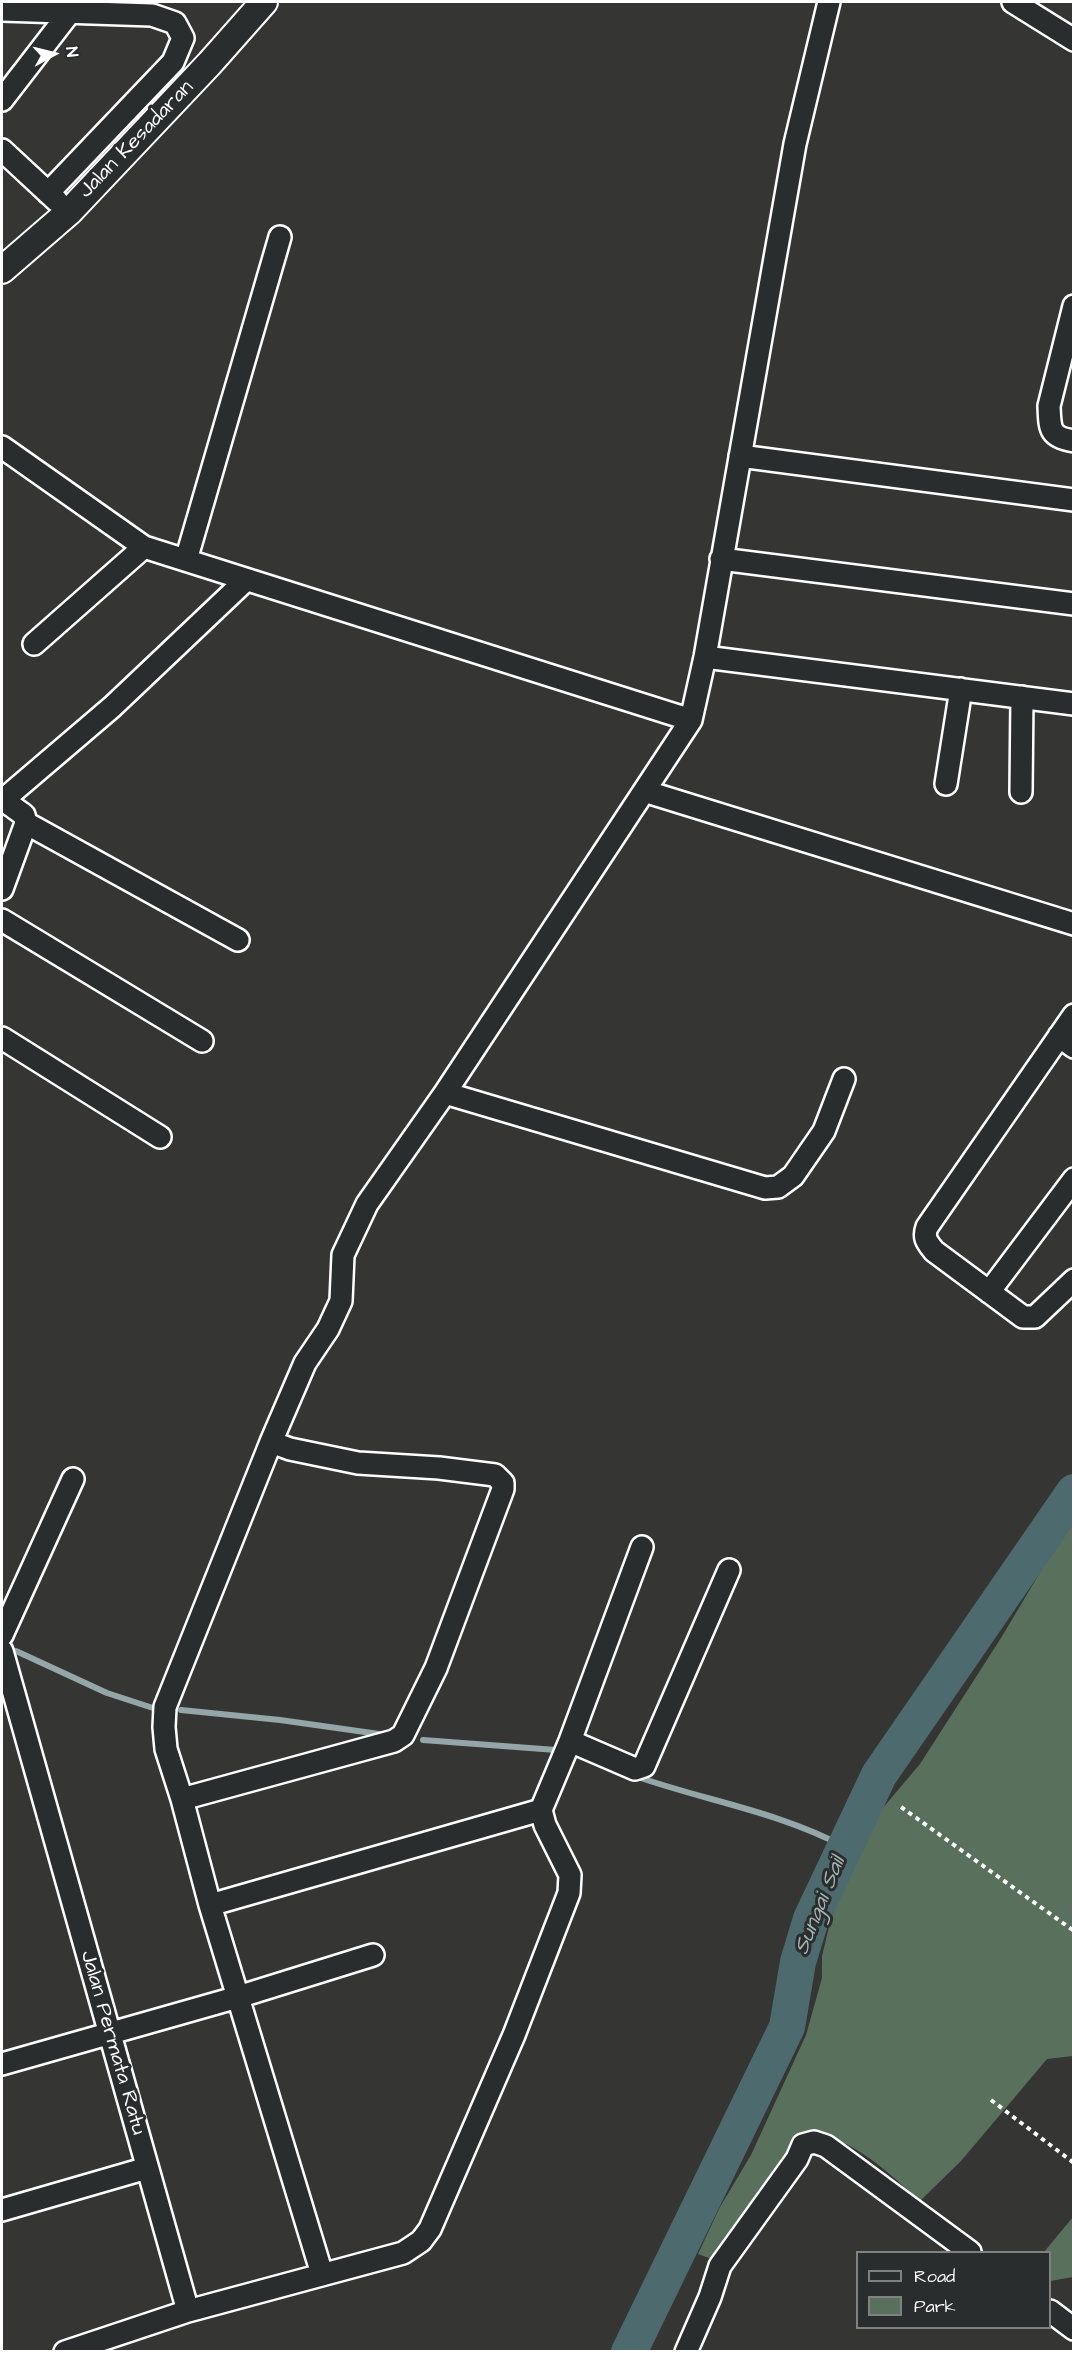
<!DOCTYPE html>
<html>
<head>
<meta charset="utf-8">
<style>
  body { margin:0 }
  #map { position:relative; width:1075px; height:2353px; overflow:hidden; background:#353634; font-family:"Architects Daughter",sans-serif }
  canvas { display:block }
  .frame { position:absolute; inset:0; border:3px solid #fff; pointer-events:none }
  .legend { position:absolute; left:856px; top:2251px; width:195px; height:78px; box-sizing:border-box; background:#2a2d2e; border:2px solid #7f8182; margin:0; padding:8px 10px; list-style:none; font-size:18px; color:#fff }
  .legend li { display:flex; align-items:center; gap:12px; height:30px }
  .legend b { width:30px; border:2px solid #7f8182 }
  .north { position:absolute; left:24px; top:24px; width:60px; height:60px; -webkit-text-stroke:4px #2a2d2e; paint-order:stroke; rotate:83deg; font-size:16px; font-weight:700; line-height:24px; text-align:center; color:#fff }
  .north::after { content:''; display:block; margin:auto; width:21px; height:27px; background:#fff; clip-path:polygon(50% 0,100% 100%,50% 72%,0 100%) }
</style>
</head>
<body>
<div id="map">
<canvas width="1075" height="2353"></canvas>
<div class="frame"></div>
<ul class="legend">
<li><b style="height:8px;background:#2a2d2e"></b>Road</li>
<li><b style="height:16px;background:#59705c"></b>Park</li>
</ul>
<div class="north">N</div>
</div>
<script>
const c = document.querySelector('canvas').getContext('2d');
c.lineJoin = 'round';
function paint(path, color) { c.fillStyle = color; c.fill(path, 'evenodd'); }
function stroke(path, color, width, dash) { c.strokeStyle = color; c.lineWidth = width; c.lineCap = dash ? 'butt' : 'round'; c.setLineDash(dash || []); c.stroke(path); }
function drawText(font, color, halo, rows, align = 'center') {
  c.font = font + ' "Architects Daughter",sans-serif'; c.lineWidth = 6; c.setLineDash([]); c.textBaseline = 'middle'; c.strokeStyle = halo; c.fillStyle = color; for (const [text, x, y, turn = 0] of rows) {
    c.save(); c.translate(x, y); c.rotate((+turn || 0) * Math.PI / 180); c.textAlign = isNaN(turn) ? turn : align; if (halo) c.strokeText(text, 0, 0); c.fillText(text, 0, 0); c.restore();
  }
}
const green = new Path2D(`
  M1073 1517V2056L1047 2059 961 2161 920 2201C892 2176 860 2144 821 2135L717 2261 698 2254 720 2207 751 2155 806 2035 822 1978V1956L829 1927 846 1873 882 1809 920 1764 1001 1638Z
  M1073 2217V2277L1050 2281V2252H1044Z`);
const stream = new Path2D(`
  M16 1651 107 1693 153 1708
  M181 1710 280 1720 379 1734
  M423 1740 556 1750
  M635 1776C706 1801 777 1811 845 1847`);
const river = new Path2D(`
  M629 2352 787 2027 798 1962 811 1919 879 1775 1074 1492`);
const path = new Path2D(`
  M901 1807 1074 1931
  M991 2100 1074 2163`);
const minor = new Path2D(`
  M1013 2 1074 40
  M2 10 152 15 175 23 183 38 173 62 48 193
  M2 100 70 12
  M2 150 57 201
  M1074 306 1049 406C1050 429 1049 437 1074 441
  M2 447 144 547 691 720
  M740 456 1074 500
  M721 559 1074 604
  M186 560 280 237
  M34 644 144 547
  M705 657 1074 704
  M946 784 961 689
  M644 791 1074 924
  M1021 792 1022 697
  M2 799 24 815 26 823 2 889
  M3 800 112 707 246 580
  M26 823 238 940
  M2 920 202 1041
  M1074 1015 927 1227C923 1238 927 1242 934 1251L1023 1317H1035L1074 1280
  M1059 1036 1074 1047
  M2 1038 160 1137
  M445 1093 765 1188 778 1187 793 1176 824 1131 844 1079
  M989 1292 1074 1179
  M2 1635 73 1479
  M2 1651 188 2311 65 2352
  M570 1741 635 1769 644 1766 729 1570
  M182 1799 394 1741 403 1735 436 1668 503 1489V1483L495 1475 439 1468 358 1463 290 1449 271 1442
  M210 1905 541 1810
  M2 2064 238 1997 373 1955
  M2 2210 147 2168
  M322 2274 210 1905 182 1799 166 1749 164 1727 165 1707 271 1442 305 1363 328 1329 341 1301 343 1255 367 1204 445 1093 691 720 705 657 795 144 829 2
  M188 2311 403 2253 421 2241 430 2229 514 2035 569 1893 570 1875 545 1825 541 1810 570 1741 642 1547
  M1050 2311 1074 2329
  M686 2352 710 2297 720 2266 797 2159 803 2145 814 2142 826 2146 970 2252`);
const tertiary = new Path2D(`
  M2 270 69 212 210 63 264 2`);
const streetNames = [
  ["Jalan Kesadaran",137,140,-46],
  ["Jalan Permata Ratu",112,2043,74]
];
const waterNames = [
  ["Sungai Sail",821,1906,-68]
];
paint(green, '#59705c');
stroke(stream, '#94a6a8', 6);
stroke(river, '#4d6b6e', 36);
stroke(minor, '#fff', 26);
stroke(tertiary, '#fff', 30);
stroke(path, '#fff', 4, [4.5, 4.5]);
stroke(minor, '#2a2d2e', 21);
stroke(tertiary, '#2a2d2e', 26);
drawText('21px', '#fff', '#2a2d2e', streetNames);
drawText('italic 22px', '#a6b5b6', '#2a2d2e', waterNames);
</script>
</body>
</html>
